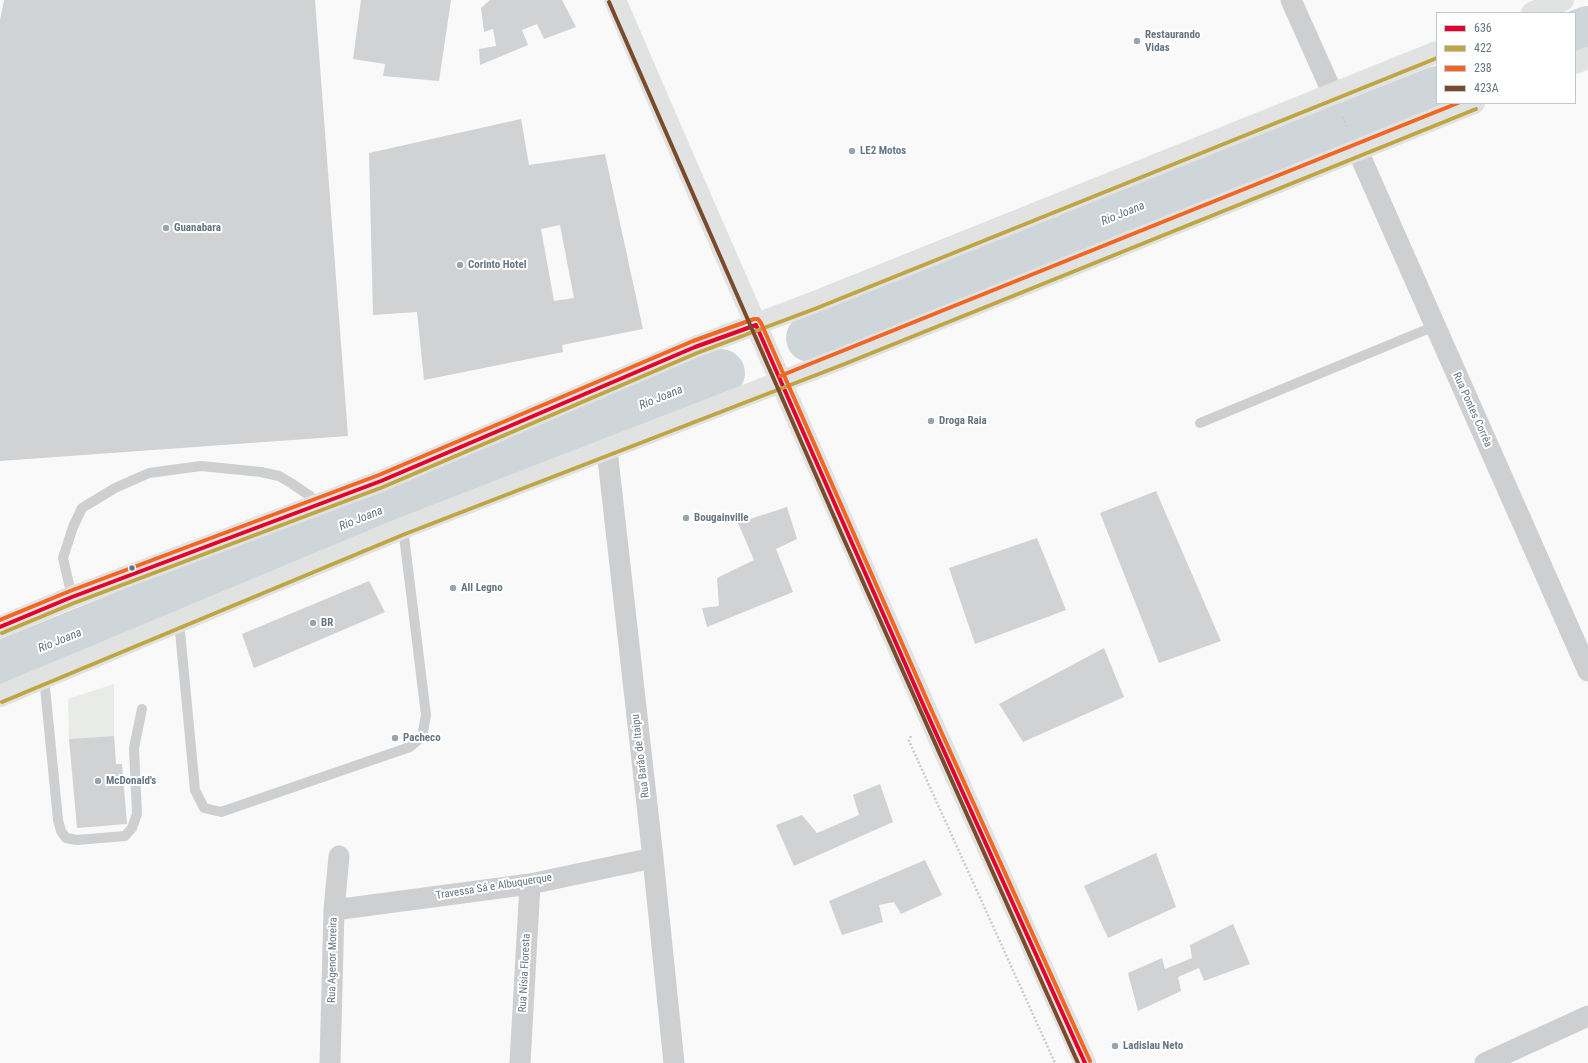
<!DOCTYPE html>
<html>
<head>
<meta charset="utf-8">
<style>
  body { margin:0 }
  #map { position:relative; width:1588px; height:1063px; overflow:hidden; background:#f9f9f9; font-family:"Roboto Condensed",sans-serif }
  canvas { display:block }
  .legend { position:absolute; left:1436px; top:12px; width:140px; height:92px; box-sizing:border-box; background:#fff; border:1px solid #c1c8cd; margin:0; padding:5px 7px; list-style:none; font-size:12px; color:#657683 }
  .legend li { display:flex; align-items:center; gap:8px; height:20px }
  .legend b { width:20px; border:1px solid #c1c8cd }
</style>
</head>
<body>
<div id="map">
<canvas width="1588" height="1063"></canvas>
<ul class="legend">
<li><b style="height:5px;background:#e4002b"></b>636</li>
<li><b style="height:5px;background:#c0a543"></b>422</li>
<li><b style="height:5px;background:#f26522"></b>238</li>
<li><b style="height:5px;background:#7a4b2a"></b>423A</li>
</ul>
</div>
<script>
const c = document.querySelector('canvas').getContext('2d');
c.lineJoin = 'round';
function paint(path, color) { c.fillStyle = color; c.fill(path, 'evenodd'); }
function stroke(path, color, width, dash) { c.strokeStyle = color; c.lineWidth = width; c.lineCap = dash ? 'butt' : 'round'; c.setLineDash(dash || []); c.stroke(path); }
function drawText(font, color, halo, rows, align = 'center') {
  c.font = font + ' "Roboto Condensed",sans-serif'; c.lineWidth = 4; c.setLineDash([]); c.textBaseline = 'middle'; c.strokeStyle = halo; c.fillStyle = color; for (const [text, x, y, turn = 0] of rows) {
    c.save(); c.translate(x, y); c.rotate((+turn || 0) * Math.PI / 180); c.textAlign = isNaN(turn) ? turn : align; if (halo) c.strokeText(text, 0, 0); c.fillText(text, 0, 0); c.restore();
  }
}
const green = new Path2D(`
  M114 684V736L69 739 68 699Z`);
const river = new Path2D(`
  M1575 35 1588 30
  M810 338 1437 90
  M0 665 721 373`);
const building = new Path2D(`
  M4 0H315L348 436 0 461V20Z
  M361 0H451L439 81 383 76 385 64 353 59Z
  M490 0H562L576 27 544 39 537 24 522 30 528 45 480 65 479 49 496 46 493 29 484 32 481 8Z
  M521 119 529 165 605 154 643 329 562 345 563 352 424 380 417 312 373 315 369 153ZM560 225 574 298 554 301 541 229Z
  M1156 491 1221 641 1159 663 1100 513Z
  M787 507 797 539 776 549 793 592 707 627 702 608 719 606 717 578 754 560 738 523Z
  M1037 538 1066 610 975 644 949 568Z
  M369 581 385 612 254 668 242 634Z
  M1104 648 1124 697 1023 742 999 704Z
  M114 736 116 764H122L127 824 77 828 69 739Z
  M880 784 893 822 794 866 776 825 802 815 817 833 859 815 853 795Z
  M1156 853 1176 907 1108 938 1084 886Z
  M925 860 942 895 901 914 894 902 879 905 883 922 842 935 829 901Z
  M1233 924 1250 964 1204 981 1199 968 1178 977 1181 991 1138 1011 1128 973 1162 958 1165 969 1192 958 1190 945Z`);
const path = new Path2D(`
  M1343 117 1347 127
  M911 736 909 741 1055 1063`);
const lane = new Path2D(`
  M1200 423 1435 326
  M72 597 63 558 73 527 82 508 115 488 149 473 201 466 261 472 279 476 291 483 310 496 318 504
  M179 621 195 790 204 808 221 812 410 747 422 737 426 715 403 528
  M44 677 58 820 61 831 66 838 77 840 125 836 132 828 137 814 134 748 142 709`);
const street = new Path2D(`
  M1291 0 1333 94
  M1357 149 1588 671
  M607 450 653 858 674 1063
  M334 910 530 884 653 858
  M330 1063 334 910 339 856
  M520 1063 530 884
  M1485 1063 1588 1016`);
const secondary = new Path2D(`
  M615 0C768 356 925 710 1085 1063
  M1532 13 1563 0
  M1575 63 1588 58
  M0 627 72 597 381 481 695 347 815 302 1437 52
  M0 696 403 528 840 359 1474 103`);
const bus1 = new Path2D(`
  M756 325 925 709 1085 1063
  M0 627 72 597 381 481 695 347 756 325`);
const bus2 = new Path2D(`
  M2 633 74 603 383 487 697 353 817 308 1437 58
  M2 702 405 534 842 365 1476 109`);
const bus3 = new Path2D(`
  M780 376 1458 103
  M0 620 70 591 379 475 693 341 754 319H758L761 323 930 707 1090 1061`);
const bus4 = new Path2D(`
  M609 2 842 535 1078 1063`);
const markers = [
  [1137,41,4,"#99a4ac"],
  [852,151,4,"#99a4ac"],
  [166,228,4,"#99a4ac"],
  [460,265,4,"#99a4ac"],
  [931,421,4,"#99a4ac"],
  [686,518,4,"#99a4ac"],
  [132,568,3.5,"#657683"],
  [453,588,4,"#99a4ac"],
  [313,623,4,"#99a4ac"],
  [395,738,4,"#99a4ac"],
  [98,781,4,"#99a4ac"],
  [1115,1046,4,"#99a4ac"]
];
const poiNames = [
  ["Restaurando",1145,35],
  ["Vidas",1145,48],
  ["LE2 Motos",860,151],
  ["Guanabara",174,228],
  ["Corinto Hotel",468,265],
  ["Droga Raia",939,421],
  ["Bougainville",694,518],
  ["All Legno",461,588],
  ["BR",321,623],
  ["Pacheco",403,738],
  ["McDonald's",106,781],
  ["Ladislau Neto",1123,1046]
];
const streetNames = [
  ["Rua Pontes Corrêa",1472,410,66],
  ["Rua Barão de Itaipu",641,756,-97],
  ["Travessa Sá e Albuquerque",494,887,-9],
  ["Rua Agenor Moreira",333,960,-89],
  ["Rua Nísia Floresta",525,973,-87]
];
const waterNames = [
  ["Rio Joana",1123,214,-22],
  ["Rio Joana",661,398,-22],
  ["Rio Joana",361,519,-22],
  ["Rio Joana",60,641,-22]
];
paint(green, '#e8ebe6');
stroke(river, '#ced6d9', 48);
paint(building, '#d0d2d3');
stroke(path, '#cbcccd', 2.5, [2, 2]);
stroke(lane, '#cecfd0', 10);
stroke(street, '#cecfd0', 21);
stroke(secondary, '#e1e2e2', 22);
stroke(bus1, '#e4002b', 4);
stroke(bus2, '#c0a543', 4);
stroke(bus3, '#f26522', 4);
stroke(bus4, '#7a4b2a', 4);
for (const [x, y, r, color] of markers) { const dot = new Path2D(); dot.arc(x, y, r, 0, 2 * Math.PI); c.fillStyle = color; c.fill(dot); stroke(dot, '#fff', 1.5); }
drawText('bold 11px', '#657683', '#fff', poiNames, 'left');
drawText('11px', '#657683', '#fff', streetNames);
drawText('italic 12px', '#60757c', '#fff', waterNames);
</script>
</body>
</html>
